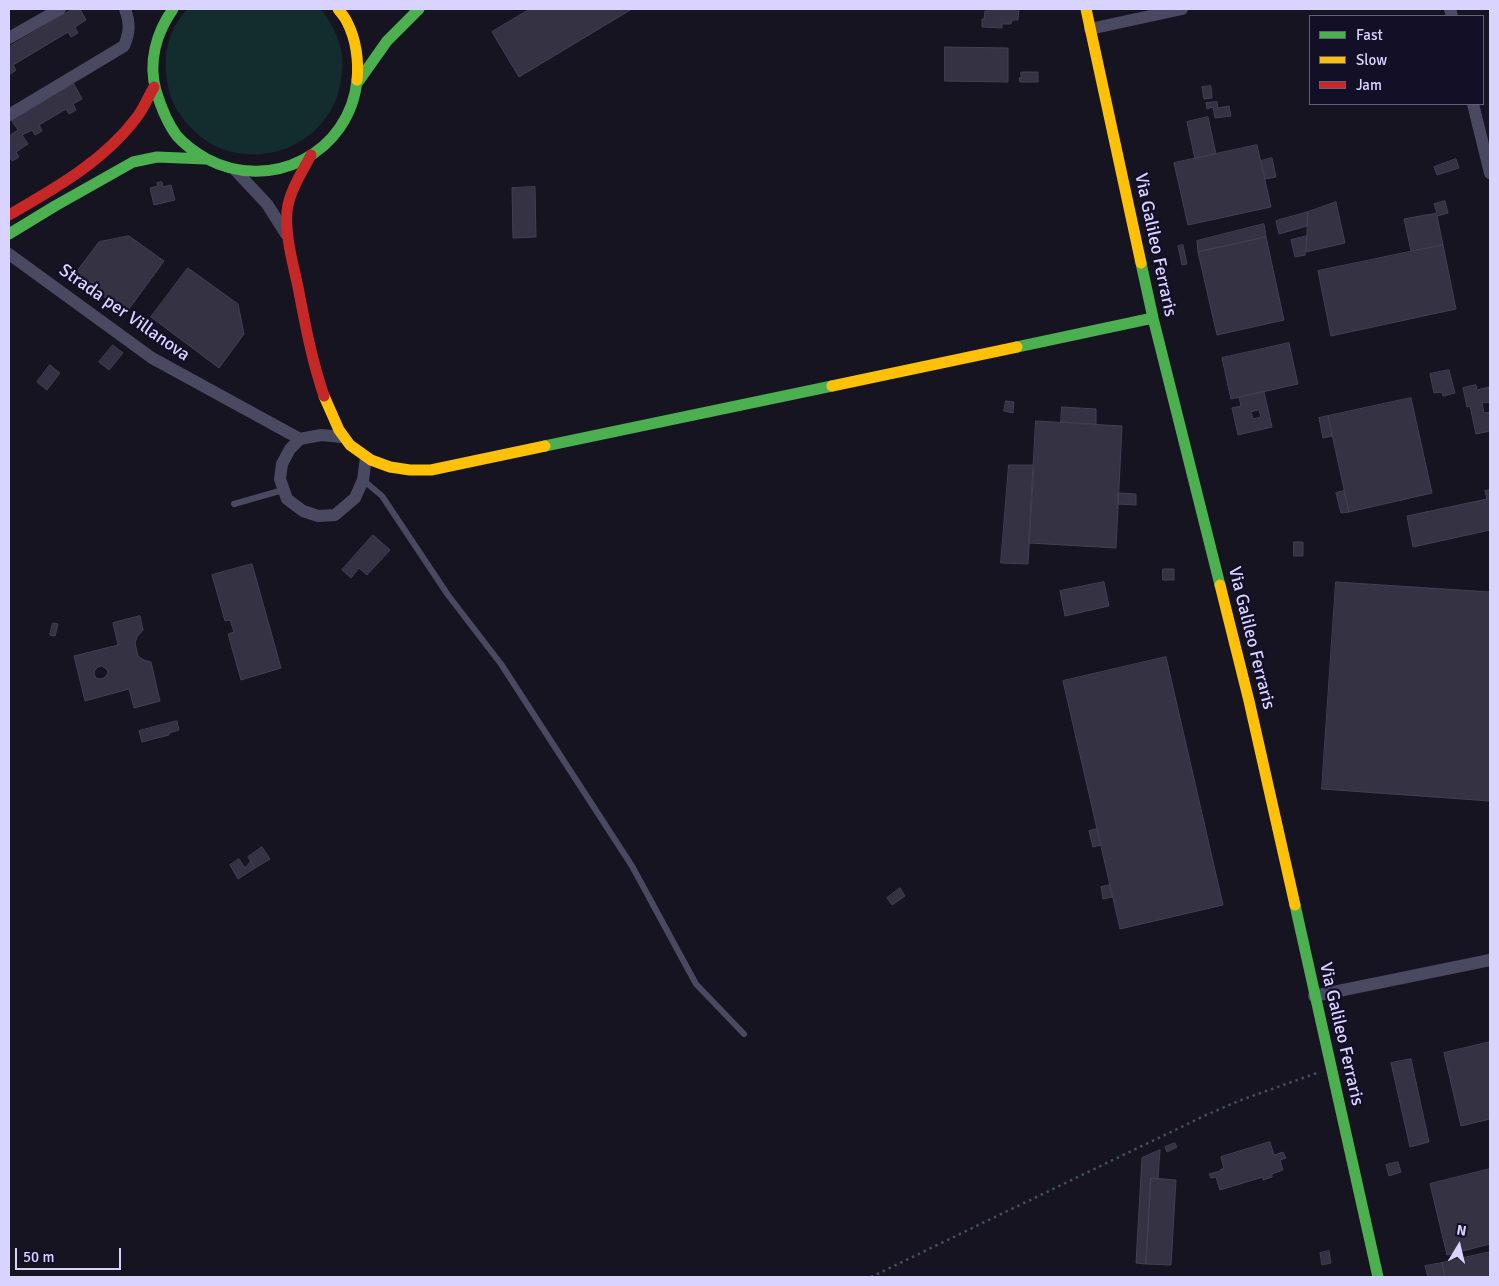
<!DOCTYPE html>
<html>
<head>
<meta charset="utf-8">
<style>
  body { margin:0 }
  #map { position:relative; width:1499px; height:1286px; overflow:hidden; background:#161421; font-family:Signika,sans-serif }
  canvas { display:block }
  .frame { position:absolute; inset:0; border:10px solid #d9d4ff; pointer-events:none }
  .legend { position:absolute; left:1309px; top:15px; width:175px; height:90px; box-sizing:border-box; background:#130f26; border:1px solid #625e7d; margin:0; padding:6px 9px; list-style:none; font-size:15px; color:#d9d4ff }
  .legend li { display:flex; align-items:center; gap:10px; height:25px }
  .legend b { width:25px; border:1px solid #625e7d }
  .north { position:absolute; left:1434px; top:1221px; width:50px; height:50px; -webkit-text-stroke:4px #130f26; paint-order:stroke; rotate:9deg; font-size:14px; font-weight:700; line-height:20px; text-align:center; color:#d9d4ff }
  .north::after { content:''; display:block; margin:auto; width:18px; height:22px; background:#d9d4ff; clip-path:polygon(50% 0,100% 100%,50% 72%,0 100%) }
  .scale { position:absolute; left:15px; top:1248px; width:106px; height:22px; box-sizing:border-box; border:2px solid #d9d4ff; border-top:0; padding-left:6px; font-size:15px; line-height:18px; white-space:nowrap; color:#d9d4ff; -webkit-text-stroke:4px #130f26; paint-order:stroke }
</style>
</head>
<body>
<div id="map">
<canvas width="1499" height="1286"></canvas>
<div class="frame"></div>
<ul class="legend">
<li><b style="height:6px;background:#4caf50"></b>Fast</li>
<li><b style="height:6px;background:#ffc107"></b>Slow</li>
<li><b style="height:6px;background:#c62828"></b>Jam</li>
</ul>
<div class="north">N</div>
<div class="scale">50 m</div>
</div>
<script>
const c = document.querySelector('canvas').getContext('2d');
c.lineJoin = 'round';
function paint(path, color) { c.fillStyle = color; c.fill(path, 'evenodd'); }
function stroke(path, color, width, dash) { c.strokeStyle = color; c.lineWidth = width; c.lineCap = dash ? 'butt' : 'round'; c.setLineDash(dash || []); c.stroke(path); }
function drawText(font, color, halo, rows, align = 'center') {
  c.font = font + ' Signika,sans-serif'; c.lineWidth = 4.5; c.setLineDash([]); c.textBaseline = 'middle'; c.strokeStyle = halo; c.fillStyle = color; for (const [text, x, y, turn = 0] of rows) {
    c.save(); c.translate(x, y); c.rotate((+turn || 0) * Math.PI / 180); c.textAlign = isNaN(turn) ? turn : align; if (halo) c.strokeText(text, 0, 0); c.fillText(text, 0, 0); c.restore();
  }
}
const green = new Path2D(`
  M187 9H321C330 21 337 33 341 49 344 62 342 77 339 90 327 135 282 161 237 153 221 150 206 143 194 131 181 118 171 104 168 86 162 57 167 32 187 9Z`);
const building = new Path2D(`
  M73 9H80L86 20 75 27 78 33 71 37 68 32 13 65 16 70 9 75V47Z
  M530 9H632L519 77 492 32Z
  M988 9H1019L1018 20H1012L1011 24H1002V28L982 27V19H984L985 11H988Z
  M945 47 1008 48V82L945 81Z
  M1021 72H1038V82H1020L1019 78H1021Z
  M74 84 82 99 73 104 76 110 69 114 66 109 39 125 42 131 35 135 32 130 22 135 28 144 16 152 19 157 12 161 9 156V136L18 130 12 121Z
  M1211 86 1212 98 1204 99 1202 87Z
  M1217 102 1218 108 1229 106 1231 116 1215 118 1213 107 1207 109 1206 103Z
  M1208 117 1216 154 1195 159 1187 122Z
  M1257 145 1271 207 1188 225 1174 163Z
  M1272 158 1276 177 1265 179 1261 161Z
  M1456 159 1459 168 1437 175 1434 167Z
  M162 182 163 187 171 185 175 200 154 205 150 188 158 186 157 183Z
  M535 187 536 237 513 238 512 188Z
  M1445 201 1448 213 1437 216 1443 245 1411 251 1404 219 1437 213 1434 204Z
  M1336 202 1345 243 1306 252 1308 212Z
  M1308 212 1307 226 1279 234 1276 221Z
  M1264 224 1266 237 1198 252 1197 241Z
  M129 236 164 261 126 313 74 275 99 242Z
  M1307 236 1305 255 1295 257 1291 240Z
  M1266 237 1284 320 1217 335 1198 252Z
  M1183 245 1187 264 1182 265 1178 246Z
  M1443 245 1456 309 1331 336 1318 271Z
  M188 268 238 304 244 334 219 368 151 317Z
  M1289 343 1298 384 1231 399 1222 358Z
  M113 345 123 353 109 370 99 362Z
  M50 365 60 373 47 390 37 382Z
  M1449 370 1455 393 1443 396 1442 392 1434 393 1430 374Z
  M1476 385 1477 390 1489 387 1490 408 1489 402 1482 403 1484 413 1490 412V431L1476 434 1470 406 1467 407 1463 388Z
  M1264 392 1272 427 1238 435 1232 408 1241 406 1239 397ZM1259 410 1261 417 1253 419 1251 412Z
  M1411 398 1432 493 1349 512 1328 416Z
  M1006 401 1014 402 1013 413 1004 411Z
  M1062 407 1096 409V424L1061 422Z
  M1328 416 1332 436 1323 438 1319 418Z
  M1036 421 1122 426 1116 548 1029 543Z
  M1009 465H1034L1028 564 1001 563Z
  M1490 490V530L1413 547 1407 516 1487 499 1485 491Z
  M1344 491 1349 512 1341 513 1336 493Z
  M1118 493 1136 494V505L1118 504Z
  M373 535 390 550 367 575 359 568 351 578 342 570Z
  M1294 542H1303V556H1294Z
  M252 564 281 668 241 680 228 634 234 632 230 620 225 621 212 575Z
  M1163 569H1174V580H1163Z
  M1104 582 1109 606 1065 616 1060 591Z
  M1336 582 1490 592V801L1322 789Z
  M140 616 143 630 137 637 135 643 138 656 144 660 151 662 160 701 134 708 129 689 85 701 74 656 118 645 113 623ZM102 666 105 668 108 671 107 675 104 678 100 679 96 678 94 674 95 670 98 667Z
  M53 623 58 624 55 636 50 635Z
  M1166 657 1223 905 1120 929 1063 681Z
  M177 721 179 730 169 733V735L142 742 139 731Z
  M1097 829 1101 845 1093 847 1089 831Z
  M262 847 270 859 255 868 248 857Z
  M239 859 245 868 251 861 255 868 238 879 230 865Z
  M1110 885 1112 897 1103 899 1101 887Z
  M900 888 905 896 892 905 887 898Z
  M1490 1042V1119L1461 1126 1444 1053Z
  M1411 1059 1429 1142 1410 1147 1391 1063Z
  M1270 1142 1274 1155 1283 1152 1286 1158 1280 1160 1283 1170 1272 1174V1177L1263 1180V1177L1220 1190 1216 1177 1211 1178 1209 1174 1220 1171 1221 1169H1224L1221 1157Z
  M1175 1143 1177 1147 1167 1152 1165 1147Z
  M1160 1150 1158 1179 1151 1178 1146 1264 1136 1263 1142 1158Z
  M1398 1162 1401 1172 1389 1176 1386 1165Z
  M1490 1169V1244L1447 1255 1430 1184Z
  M1151 1178 1176 1180 1171 1265 1146 1264Z
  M1329 1251 1331 1263 1322 1265 1320 1253Z
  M1490 1252V1277H1445L1442 1263Z
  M1442 1263 1445 1277H1428L1425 1266Z`);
const path = new Path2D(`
  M871 1277 1206 1115 1241 1100 1317 1073`);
const lane = new Path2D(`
  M363 480 382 496 448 595 501 664 632 866 696 984 744 1034
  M234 504 283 490`);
const street = new Path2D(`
  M1450 9 1452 16
  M1090 29 1182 9
  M9 38 60 9
  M1473 104 1490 173
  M9 115 124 46C130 32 130 23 125 9
  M235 170 267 204 286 234
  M9 254 152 358 300 439
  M342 437 321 435 300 439 290 449 282 464 280 479 287 499 303 511 318 516 335 515 355 498 363 480 366 457
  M1314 996 1490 960`);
const fast = new Path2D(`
  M173 9C156 33 148 62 156 91 161 107 167 123 177 136 185 145 196 153 207 159 271 193 350 153 357 80
  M358 82 387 41 419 9
  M9 234 55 206 133 162 157 157 205 159
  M1141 263 1153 318 1220 585
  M1017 347 1153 318
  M545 446 832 386
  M1295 905 1378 1277`);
const slow = new Path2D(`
  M338 9C341 13 345 17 347 22 356 39 359 61 357 80
  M1086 9 1141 263
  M832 386 1017 347
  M324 396 339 430 350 445 371 460 390 467 410 470H431L545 446
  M1220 585 1249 701 1295 905`);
const jam = new Path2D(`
  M311 155C302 172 289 192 287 211 285 237 293 263 298 287 305 324 312 361 324 396
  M9 215C56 188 104 161 137 117 144 108 148 97 154 87`);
const streetNames = [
  ["Via Galileo Ferraris",1155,245,78],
  ["Strada per Villanova",124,313,35],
  ["Via Galileo Ferraris",1251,638,76],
  ["Via Galileo Ferraris",1341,1034,77]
];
paint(green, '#132c2d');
paint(building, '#343243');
stroke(building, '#433f54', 1);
stroke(path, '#44505f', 2.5, [2.5, 4]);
stroke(lane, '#4a4962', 6);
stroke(street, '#4a4962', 12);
stroke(fast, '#4caf50', 11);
stroke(slow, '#ffc107', 11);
stroke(jam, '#c62828', 11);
drawText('18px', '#d9d4ff', '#130f26', streetNames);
</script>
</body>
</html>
